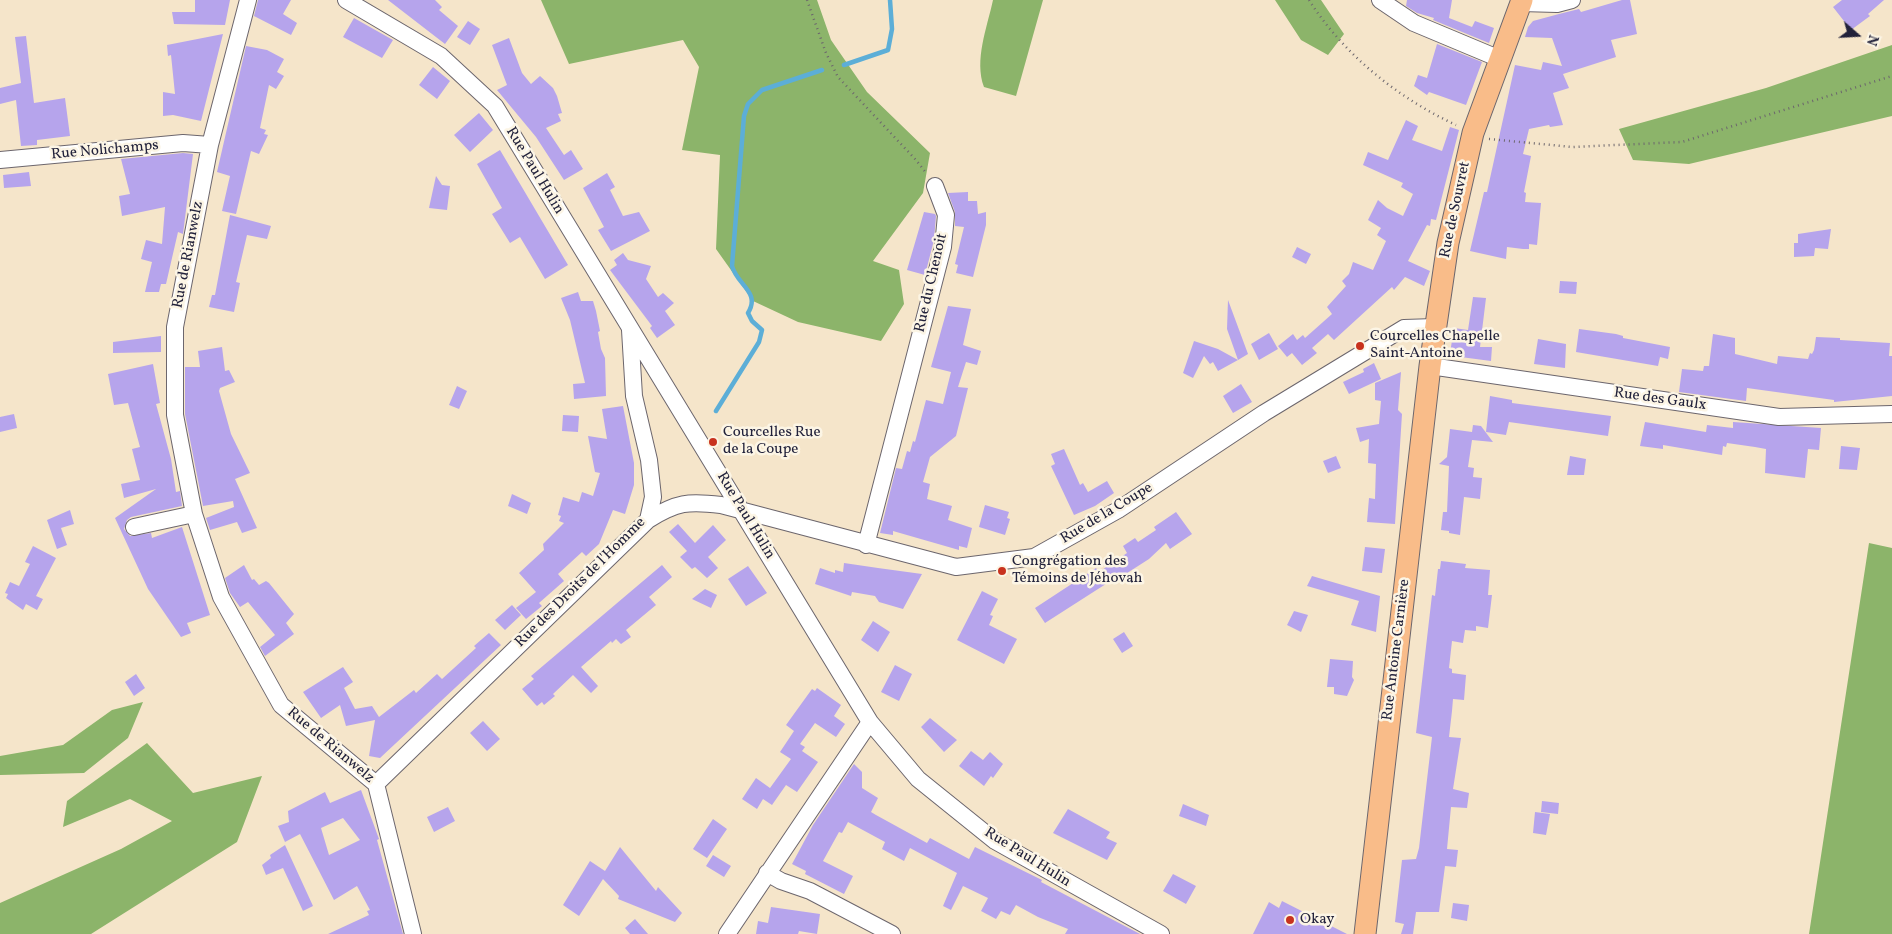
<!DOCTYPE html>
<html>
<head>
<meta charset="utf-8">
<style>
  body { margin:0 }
  #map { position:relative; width:1892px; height:934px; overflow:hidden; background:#f5e5ca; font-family:Vollkorn,serif }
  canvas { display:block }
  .north { position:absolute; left:1832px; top:10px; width:50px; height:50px; -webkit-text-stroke:4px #fcf5e5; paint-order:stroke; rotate:109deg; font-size:14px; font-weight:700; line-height:20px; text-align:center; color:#22223b }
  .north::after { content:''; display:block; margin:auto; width:18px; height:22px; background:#22223b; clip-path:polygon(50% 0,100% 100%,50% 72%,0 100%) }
</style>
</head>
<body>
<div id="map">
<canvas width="1892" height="934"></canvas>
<div class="north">N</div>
</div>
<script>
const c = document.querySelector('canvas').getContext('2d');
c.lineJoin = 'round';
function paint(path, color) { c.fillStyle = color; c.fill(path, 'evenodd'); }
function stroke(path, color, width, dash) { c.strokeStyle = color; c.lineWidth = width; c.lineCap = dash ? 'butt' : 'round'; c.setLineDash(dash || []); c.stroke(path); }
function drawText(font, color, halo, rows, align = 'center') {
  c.font = font + ' Vollkorn,serif'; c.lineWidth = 5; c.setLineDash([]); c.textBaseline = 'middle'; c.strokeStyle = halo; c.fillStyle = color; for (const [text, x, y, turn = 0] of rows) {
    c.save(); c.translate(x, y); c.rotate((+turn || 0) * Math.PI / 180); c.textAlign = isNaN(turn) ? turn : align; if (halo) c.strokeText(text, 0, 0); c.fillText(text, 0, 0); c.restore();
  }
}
const forest = new Path2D(`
  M541 0H817L831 40 867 92 930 153 923 193 873 261 899 270 904 304 881 341 798 322 753 301 716 249 720 155 682 150 699 67 683 40 569 64Z
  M993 0H1043L1016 96 984 87C974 60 987 28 993 0Z
  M1275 0H1321L1344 34 1328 55 1301 40Z
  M1892 45V116L1689 164 1633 160 1619 129 1766 88Z
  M1869 543 1892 548V934H1809Z
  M143 702 128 738 84 773 0 775V756L63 745 112 710Z
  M147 743 193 793 262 776 237 842 91 934H0V903L121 849 172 821 130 799 63 827 67 801Z`);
const stream = new Path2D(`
  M844 65 888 50 892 29 890 0
  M716 411 759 342 762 330 752 321 748 313C761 292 737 285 732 266L744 116 748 104 762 90 822 70`);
const building = new Path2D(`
  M195 0H230L225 25 174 24 172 12H195Z
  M258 0H291L283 14 297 23 291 35 254 16Z
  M388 0H435L442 7 439 10 458 26 445 44Z
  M1407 0H1452L1449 18 1472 27 1475 21 1494 28 1489 43 1433 20 1434 18 1417 13 1406 6Z
  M1622 0H1630L1637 34 1611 40 1616 57 1563 74 1569 88 1553 93 1563 125 1550 127 1549 125 1529 129 1523 154 1531 156 1524 192 1526 193 1525 202 1541 203 1537 245 1529 244V249H1523L1507 247 1506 259 1470 251 1484 192H1487L1515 65 1541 70 1543 62 1562 66 1552 38 1525 37 1528 27 1533 21 1559 14 1579 9 1581 12Z
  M1842 0H1884L1868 14 1870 16 1851 30 1833 7Z
  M354 18 393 40 382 58 343 37Z
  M468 21 480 29 470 45 457 37Z
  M223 34 201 121 173 115 163 116V92L175 94 171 55 168 56 167 45Z
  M26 36 34 103 65 98 70 136 37 140V145L21 146 16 100 0 104V88L21 83 15 37Z
  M509 38 522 73 531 84 540 76 553 88 557 96 562 113 558 114 561 121 546 128 564 155 571 150 583 169 564 180 536 137 497 90 507 85 492 45Z
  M1437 44 1482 62 1466 105 1429 92 1427 95 1414 86 1418 75 1427 78Z
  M246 46 267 50 284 59 277 72 284 76 276 89 269 85 260 128 266 130 264 134 268 135 259 154 251 151 236 214 222 211 230 176 217 172Z
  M433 67 450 81 437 99 419 85Z
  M479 113 493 130 470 152 454 135Z
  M1406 120 1418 126 1412 140 1442 151 1450 127 1459 130 1436 220 1431 219 1430 226 1427 225 1408 261 1430 271 1424 286 1405 277 1394 290 1392 287 1334 340 1328 334 1312 348 1317 353 1302 365 1292 353 1287 357 1278 346 1293 334 1297 340 1303 335 1305 338 1332 314 1327 307 1346 286 1342 281 1349 274 1353 262 1373 270 1386 241 1377 235 1381 228 1368 220 1378 200 1387 208 1403 216 1413 194 1401 187 1403 183 1363 165 1368 152 1388 160Z
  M500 150 568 265 545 279 520 237 510 243 492 214 502 208 477 164Z
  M183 153 193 154 183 234 178 232 166 284H161L159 292H145L152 262 141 259 146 240 162 244 165 207 122 216 119 196 130 194 121 159Z
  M29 172 31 186 4 188 3 175Z
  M607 173 615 187 610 190 623 216 639 212 650 231 611 251 598 230 604 227 583 188Z
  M436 176 442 185 450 186 447 210 429 208Z
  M968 192V201H977L978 214 986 212V225L973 277 956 273 958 265 955 264 964 227 955 226V212L948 193Z
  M924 212 935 214 936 216 934 240 925 275 907 270Z
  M230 215 271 226 267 239 247 235 236 282 240 283 234 312 209 307 212 295H215Z
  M1831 229 1828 249 1815 248 1814 256 1794 257V243H1798V234Z
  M1297 247 1311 254 1306 264 1292 257Z
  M623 253 628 260 651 266 646 279 658 297 663 293 674 303 665 311 675 325 657 338 650 328 652 326 610 270 617 265 614 260Z
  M1560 281 1577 282 1576 294 1559 293Z
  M578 292 581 301H593L596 311 600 331 598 332 601 349 605 358 606 396 574 399 573 384 585 383 570 320 561 298Z
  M1473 297 1486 298 1480 347H1492L1491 361 1453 356 1450 353 1454 328 1468 330Z
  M1228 300 1248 354 1238 360 1227 329Z
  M948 306 971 309 963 345 981 351 977 365 966 362 958 387 968 388 956 436 930 457 923 482 930 484 927 499 952 506 948 520 972 528 967 548 959 546V550L893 531V535L880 533 896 468 902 469 907 451 910 452 913 441 915 442 926 400 943 404 951 372 931 367Z
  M1579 329 1616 334 1623 336V338L1670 347 1668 359 1660 357 1658 366 1576 352Z
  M1269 333 1278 349 1259 360 1251 344Z
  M1713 334 1735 338V354L1777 364 1778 356 1808 359 1810 353 1812 354 1814 350 1816 337 1840 338V340L1890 343 1889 356H1892V396L1834 402V400L1747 388 1746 401 1679 392 1682 369 1703 371 1704 366H1709Z
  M161 336V352L113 353V342Z
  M1538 339 1566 344 1565 368 1534 364Z
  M1194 341 1218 349 1238 360 1218 371 1213 362 1210 364 1204 356 1193 378 1183 373Z
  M222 347 225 371 229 370 235 382 220 388 219 391 231 434 250 473 235 479 257 528 242 533 237 522 210 530 206 518 234 507 233 501 203 506 185 414V367H200L198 351Z
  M1374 363 1381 379 1349 394 1343 382 1364 372 1363 369Z
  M153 364 160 403 156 404 171 459 176 492 180 491 182 506 131 517 127 520 124 529 130 536 151 533 152 538 182 527 210 615 187 623 191 633 181 637 148 589 115 518 156 489 124 498 121 484 140 480 132 449 140 447 128 403 114 405 108 374Z
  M1401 372 1398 410 1402 414 1395 524 1367 522 1369 498 1375 499 1376 464 1368 463 1369 439 1360 442 1356 428 1379 424 1381 401 1375 400V383Z
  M1241 384 1252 402 1233 413 1223 396Z
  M457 386 467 391 459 409 449 405Z
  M1490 396 1512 400V403L1611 416 1608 436 1509 422 1506 435 1486 432Z
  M623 406 634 463V485L625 514 613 510 599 544 586 556 582 552 558 574 564 581 539 603 542 606 526 619 516 608 536 592 519 573 544 550 543 544 564 523 559 521 561 516 558 515 563 497 579 502 582 492 593 496 600 473 595 472 588 436 607 439 602 409Z
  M14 414 17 428 0 432V417Z
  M563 415 579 416 578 432 562 431Z
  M1645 422 1706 432 1707 425 1733 428V422L1821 428 1819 450 1808 449 1805 478 1765 473 1766 449 1755 447 1727 443 1726 447 1723 446 1722 455 1663 445V449L1640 446Z
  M1473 425 1481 426 1493 442 1472 440 1468 467 1474 468 1473 477 1482 478 1480 499 1464 497 1460 535 1449 533V531L1441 530 1443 512H1447L1449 466 1439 464 1447 457 1450 429 1472 432Z
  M1841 446 1860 448 1857 470 1839 469Z
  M1064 449 1080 485 1083 483 1088 492 1107 481 1114 493 1095 506 1074 515 1051 466 1055 464 1051 454Z
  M1336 456 1341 468 1328 473 1323 461Z
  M1570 456 1586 459 1584 475H1567Z
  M512 494 531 503 527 514 508 506Z
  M985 505 1009 512 1007 518 1010 519 1005 535 979 527Z
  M70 510 74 524 61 528 67 545 57 549 47 520Z
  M1176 512 1192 534 1170 549 1166 543 1149 559 1124 575 1123 573 1045 623 1035 608 1096 568 1099 572 1127 553 1123 546 1135 538 1138 542 1156 530 1154 527Z
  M678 524 695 543 713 525 726 540 708 557 718 568 707 578 695 567 692 569 680 557 687 551 669 532Z
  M33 546 56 558 36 596 43 599 37 610 26 604 23 610 6 598 8 594 5 593 10 582 19 586 30 564 25 562Z
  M1365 547 1385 549 1382 573 1362 571Z
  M1441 561 1466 564 1465 568 1490 570 1488 595H1492L1488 628 1476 626V631L1465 630 1463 643 1452 641 1449 668 1452 669V673L1466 675 1464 700 1453 699 1452 711 1449 737 1461 738 1453 789 1469 793 1467 808 1451 807 1447 849 1458 850 1456 867 1445 866 1439 912H1416L1413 934H1401L1404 924 1395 922 1402 860 1416 859 1419 848 1432 737 1416 733 1432 595 1435 596 1438 569H1440Z
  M844 563 878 568 922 574 903 609 879 602 875 596 852 592 851 596 815 584 820 568 835 573V570L843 572Z
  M244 565 252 580 254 579 259 585 266 581 269 583 294 614 286 623 294 634 265 656 260 647 275 635 248 602 240 607 230 593 225 578Z
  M662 565 672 577 649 597 656 605 626 630 631 637 621 644 616 639 612 643 611 641 581 667 598 686 591 693 573 675 553 694 555 696 544 705 542 702 537 706 535 704 522 689 534 679 531 676Z
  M748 566 767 593 746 606 728 579Z
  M1312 576 1380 596 1376 632 1351 625 1359 601 1307 586Z
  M705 589 717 595 711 608 692 599Z
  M982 591 998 599 990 615 993 616 989 625 1017 639 1004 664 957 640Z
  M512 605 521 615 505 630 495 620Z
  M1294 611 1308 615 1301 632 1287 625Z
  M873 621 890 632 878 652 861 640Z
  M1124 632 1133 646 1122 653 1113 639Z
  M489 633 501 645 380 758 369 756 375 720 346 726 340 705 321 718 303 692 343 667 353 682 344 688 355 709 372 706 379 717 414 690 416 693 437 674 442 679 476 648 474 646Z
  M1330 659 1353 661 1352 677 1354 680 1347 696 1334 694V687H1327Z
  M895 665 912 674 899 701 881 692Z
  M136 674 145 688 134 696 125 682Z
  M817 688 841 705 834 716 845 724 836 737 815 723 800 744 805 747 802 751 818 762 797 792 786 785 772 805 763 799 757 809 742 799 756 778 770 788 791 759 780 752 794 731 786 725 812 689 815 691Z
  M930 718 957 740 944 752 921 727Z
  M483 721 500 739 487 751 470 733Z
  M971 751 983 760 990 752 1003 764 993 778 991 776 984 786 959 766Z
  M854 764 862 772V788L878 798 871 812 876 815 927 843 930 838 969 859 975 847 1042 880 1041 882 1140 934H1065L1068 929 1038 917 1016 905 1010 915 1001 911 996 919 981 911 988 898 963 886 951 910 943 906 957 873 910 848 904 861 882 849 885 842 848 822 842 833 839 832 823 861 853 876 844 894 805 874 806 871 792 864 813 825Z
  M361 790 379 839 377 840 403 934H328L369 915 367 911 370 910 357 886 334 900 300 834 285 842 278 826 289 822 288 811 325 792 330 803ZM343 818 360 840 329 855 321 828Z
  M1542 801 1559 803 1558 814 1541 812Z
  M1183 804 1209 815 1206 826 1179 816Z
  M448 807 455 821 434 832 427 817Z
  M1068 809 1110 832 1106 838 1117 843 1107 860 1053 833Z
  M1535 812 1550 814 1546 835 1533 833Z
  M713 819 727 829 707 858 693 849Z
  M285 845 313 906 303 911 283 868 266 875 262 865 271 858 270 855Z
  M620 847 656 891 658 887 682 913 675 922 618 899 619 896 603 879 579 916 563 905 590 861 605 871Z
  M713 855 731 866 724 877 706 866Z
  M1173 874 1196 886 1186 904 1163 891Z
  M1282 901 1347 934H1253L1269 902 1279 908Z
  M1453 903 1469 905 1467 921 1451 918Z
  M771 907 820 914 817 934 799 931 798 934H756L758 921 768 923Z
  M635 919 648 934H630L625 928Z`);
const path = new Path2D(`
  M807 0 826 53 838 77 916 160 927 174
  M1309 0C1344 55 1398 98 1456 125
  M1489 139 1572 147 1682 142 1892 76`);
const minor = new Path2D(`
  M248 0 210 145 175 327V415L194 514 221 597 281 705 376 784 413 934
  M346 0 441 56 495 106 870 722 918 779 995 841 1161 934
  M1380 0 1414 23 1500 59
  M1521 3 1557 4 1572 0
  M0 160 183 143 210 145
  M630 330 634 396 649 460 653 497 648 520
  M1430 366 1779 417 1892 414
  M134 527 194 514
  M866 545 943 247 946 215 935 186
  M376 784 648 520C677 502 688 501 721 505L956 567 1034 557 1118 510 1264 413 1404 328 1435 327
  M767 873 781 881 810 891 892 934
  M727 934 870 722`);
const major = new Path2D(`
  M1365 934 1430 366 1448 243 1473 133 1522 0`);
const markers = [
  [1360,346,5,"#c8321e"],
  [713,442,5,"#c8321e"],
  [1002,571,5,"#c8321e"],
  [1290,920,5,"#c8321e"]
];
const streetNames = [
  ["Rue Nolichamps",105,151,-5],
  ["Rue Paul Hulin",534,171,59],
  ["Rue de Souvret",1456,210,-78],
  ["Rue de Rianwelz",189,255,-79],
  ["Rue du Chenoit",932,283,-77],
  ["Rue des Gaulx",1660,400,8],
  ["Rue de la Coupe",1107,514,-31],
  ["Rue Paul Hulin",745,516,59],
  ["Rue des Droits de l'Homme",581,583,-45],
  ["Rue Antoine Carnière",1397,650,-83],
  ["Rue de Rianwelz",330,746,40],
  ["Rue Paul Hulin",1027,858,32]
];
const poiNames = [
  ["Courcelles Chapelle",1370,337],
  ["Saint-Antoine",1370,354],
  ["Courcelles Rue",723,433],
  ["de la Coupe",723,450],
  ["Congrégation des",1012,562],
  ["Témoins de Jéhovah",1012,579],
  ["Okay",1300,920]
];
paint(forest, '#8cb46a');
stroke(stream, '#5caed7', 4.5);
paint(building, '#b6a4ec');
stroke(minor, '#6c666d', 18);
stroke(major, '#6c666d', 23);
stroke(path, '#6c666d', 2.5, [1, 4]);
stroke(minor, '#fff', 16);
stroke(major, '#f9bc89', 21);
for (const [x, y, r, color] of markers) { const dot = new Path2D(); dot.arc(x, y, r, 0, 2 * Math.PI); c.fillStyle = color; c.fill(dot); stroke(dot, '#fcf5e5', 2); }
drawText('15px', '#22223b', '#fcf5e5', streetNames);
drawText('15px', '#22223b', '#fcf5e5', poiNames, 'left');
</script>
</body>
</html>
